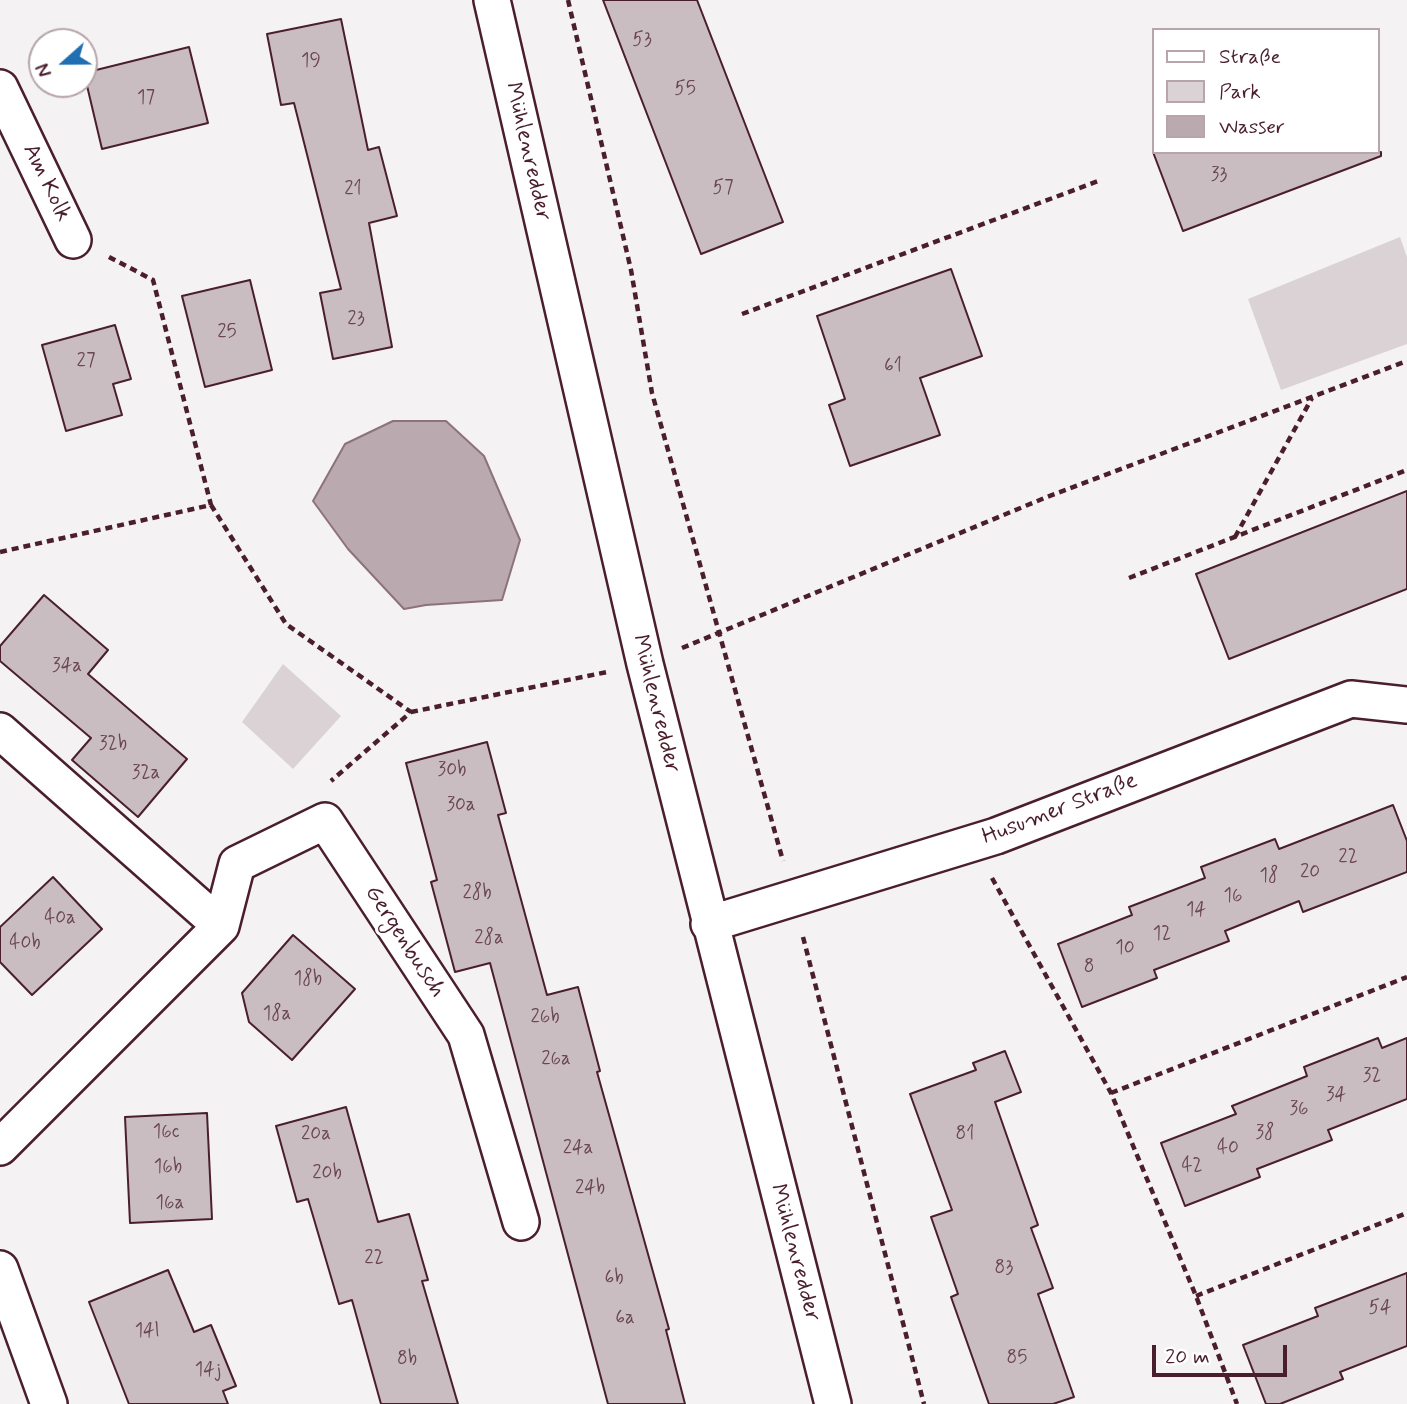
<!DOCTYPE html>
<html>
<head>
<meta charset="utf-8">
<style>
  body { margin:0 }
  #map { position:relative; width:1407px; height:1404px; overflow:hidden; background:#f4f2f2; font-family:Mynerve,sans-serif }
  canvas { display:block }
  .legend { position:absolute; left:1152px; top:28px; width:228px; height:126px; box-sizing:border-box; background:#fff; border:2px solid #b7a5aa; margin:0; padding:9px 12px; list-style:none; font-size:21px; color:#4a1f2b }
  .legend li { display:flex; align-items:center; gap:14px; height:35px }
  .legend b { width:35px; border:2px solid #b7a5aa }
  .north { position:absolute; left:28px; top:28px; width:70px; height:70px; box-sizing:border-box; background:#fff; border:2px solid #b7a5aa; border-radius:50%; rotate:249deg; font-size:19px; font-weight:700; line-height:28px; text-align:center; color:#4a1f2b }
  .north::after { content:''; display:block; margin:auto; width:24px; height:32px; background:#1f6fb2; clip-path:polygon(50% 0,100% 100%,50% 72%,0 100%) }
  .scale { position:absolute; left:1152px; top:1345px; width:135px; height:32px; box-sizing:border-box; border:4px solid #4a1f2b; border-top:0; padding-left:9px; font-size:21px; line-height:24px; white-space:nowrap; color:#4a1f2b; -webkit-text-stroke:5px #fff; paint-order:stroke }
</style>
</head>
<body>
<div id="map">
<canvas width="1407" height="1404"></canvas>
<ul class="legend">
<li><b style="height:9px;background:#fff"></b>Straße</li>
<li><b style="height:19px;background:#dbd2d5"></b>Park</li>
<li><b style="height:19px;background:#baa9ae"></b>Wasser</li>
</ul>
<div class="north">N</div>
<div class="scale">20 m</div>
</div>
<script>
const c = document.querySelector('canvas').getContext('2d');
c.lineJoin = 'round';
function paint(path, color) { c.fillStyle = color; c.fill(path, 'evenodd'); }
function stroke(path, color, width, dash) { c.strokeStyle = color; c.lineWidth = width; c.lineCap = dash ? 'butt' : 'round'; c.setLineDash(dash || []); c.stroke(path); }
function drawText(font, color, halo, rows, align = 'center') {
  c.font = font + ' Mynerve,sans-serif'; c.lineWidth = 6; c.setLineDash([]); c.textBaseline = 'middle'; c.strokeStyle = halo; c.fillStyle = color; for (const [text, x, y, turn = 0] of rows) {
    c.save(); c.translate(x, y); c.rotate((+turn || 0) * Math.PI / 180); c.textAlign = isNaN(turn) ? turn : align; if (halo) c.strokeText(text, 0, 0); c.fillText(text, 0, 0); c.restore();
  }
}
const green = new Path2D(`
  M1400 237 1407 257V344L1281 390 1248 299Z
  M283 664 341 716 293 769 242 722Z`);
const water = new Path2D(`
  M393 421H446L484 456 520 540 502 600 426 605 404 609 348 549 313 501 345 444Z`);
const building = new Path2D(`
  M603 0H697L783 222 701 254Z
  M341 19 368 150 379 147 397 216 369 223 392 347 333 359 320 293 341 289 294 103 281 105 267 34Z
  M189 47 208 123 102 149 84 73Z
  M1153 152H1381V156L1183 231Z
  M951 269 982 356 920 378 940 435 850 466 829 405 845 399 817 316Z
  M250 280 272 370 205 387 182 296Z
  M115 325 131 379 113 384 122 415 66 431 42 345Z
  M1407 491V589L1229 659 1196 574Z
  M44 595 108 650 88 674 187 759 138 817 72 760 91 738 0 661V646Z
  M487 742 506 813 498 815 547 995 578 987 600 1071 597 1072 669 1329 666 1330 685 1404H608L490 963 455 972 431 882 437 880 406 763Z
  M1393 805 1407 841V872L1303 912 1299 901 1225 931 1229 941 1154 970 1157 978 1082 1007 1058 944 1132 915 1129 907 1205 878 1201 867 1275 839 1279 849Z
  M53 877 102 929 32 995 0 962V927Z
  M293 935 355 989 292 1060 249 1022 242 993Z
  M1378 1038 1382 1048 1407 1038V1099L1328 1130 1332 1140 1257 1169 1260 1177 1185 1206 1161 1143 1236 1114 1232 1106 1307 1076 1304 1067Z
  M1005 1051 1021 1092 995 1102 1038 1225 1031 1228 1053 1288 1038 1294 1074 1397 1053 1404H989L951 1297 958 1294 931 1217 952 1210 910 1094 976 1070 973 1063Z
  M346 1107 378 1222 409 1214 428 1280 422 1281 458 1404H381L352 1300 339 1304 308 1199 297 1202 276 1126Z
  M207 1113 212 1219 130 1223 125 1117Z
  M168 1270 194 1332 211 1325 236 1386 223 1391 228 1404H129L89 1302Z
  M1407 1273V1346L1340 1372 1343 1379 1280 1404H1266L1243 1345 1318 1316 1315 1308Z`);
const path = new Path2D(`
  M568 0 631 270 652 393 783 861
  M109 257 153 280 211 505
  M742 314 1101 180
  M1235 537 1312 398
  M0 552 211 505 286 624 411 712 331 781
  M1129 578 1407 470
  M682 648 1047 497 1407 361
  M411 712 607 672
  M992 878 1111 1093 1196 1296 1237 1404
  M803 937 924 1404
  M1111 1093 1407 977
  M1196 1296 1407 1213`);
const street = new Path2D(`
  M492 0 645 664 833 1404
  M0 88 73 240
  M0 731 221 926
  M709 924 996 836 1351 699 1407 705
  M0 1147 221 926 237 864 325 821 466 1035 521 1222
  M0 1269 49 1404`);
const numberNames = [
  ["53",642,41],
  ["19",311,62],
  ["55",685,90],
  ["17",146,99],
  ["33",1219,176],
  ["57",723,189],
  ["21",353,190],
  ["23",356,320],
  ["25",227,333],
  ["27",86,362],
  ["61",893,367],
  ["34a",67,667],
  ["32b",113,745],
  ["30b",452,771],
  ["32a",146,774],
  ["30a",461,806],
  ["22",1348,858],
  ["20",1310,873],
  ["18",1269,877],
  ["28b",477,894],
  ["16",1233,897],
  ["14",1196,911],
  ["40a",60,919],
  ["12",1162,935],
  ["28a",489,939],
  ["40b",25,944],
  ["10",1125,949],
  ["8",1089,968],
  ["18b",308,980],
  ["18a",277,1015],
  ["26b",545,1018],
  ["26a",556,1060],
  ["32",1372,1077],
  ["34",1336,1096],
  ["36",1299,1110],
  ["16c",166,1133],
  ["38",1265,1134],
  ["20a",316,1135],
  ["81",965,1135],
  ["24a",578,1149],
  ["40",1228,1149],
  ["42",1192,1167],
  ["16b",168,1168],
  ["20b",327,1174],
  ["24b",590,1189],
  ["16a",170,1204],
  ["22",374,1259],
  ["83",1004,1269],
  ["6b",614,1279],
  ["54",1380,1309],
  ["6a",625,1319],
  ["14l",147,1332],
  ["85",1017,1359],
  ["8b",407,1360],
  ["14j",208,1371]
];
const streetNames = [
  ["Mühlenredder",527,152,77],
  ["Am Kolk",46,183,64],
  ["Mühlenredder",655,704,76],
  ["Husumer Straße",1060,810,-21],
  ["Gergenbusch",404,942,57],
  ["Mühlenredder",794,1253,75]
];
paint(green, '#dbd2d5');
paint(water, '#baa9ae');
stroke(water, '#8d727a', 2);
paint(building, '#cabdc1');
stroke(building, '#4a1f2b', 2);
stroke(street, '#4a1f2b', 40);
stroke(path, '#4a1f2b', 4.5, [7, 5]);
stroke(street, '#fff', 35);
drawText('19px', '#6a4650', null, numberNames);
drawText('23px', '#4a1f2b', '#fff', streetNames);
</script>
</body>
</html>
